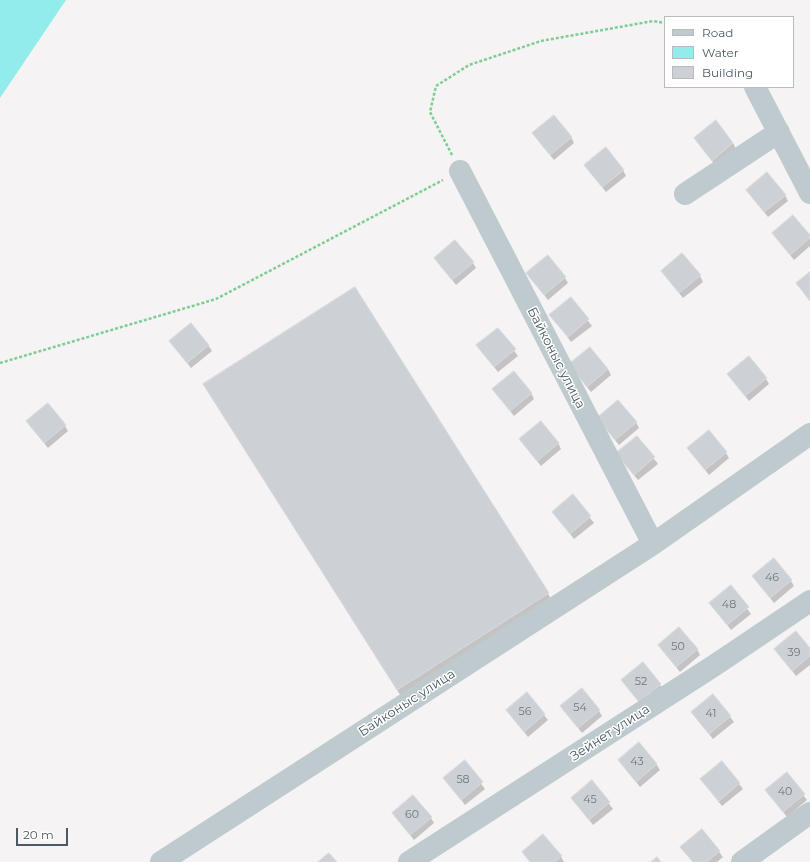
<!DOCTYPE html>
<html>
<head>
<meta charset="utf-8">
<style>
  body { margin:0 }
  #map { position:relative; width:810px; height:862px; overflow:hidden; background:#f5f3f3; font-family:Montserrat,sans-serif }
  canvas { display:block }
  .legend { position:absolute; left:664px; top:16px; width:130px; height:72px; box-sizing:border-box; background:#fff; border:1px solid #b7bdbf; margin:0; padding:5px 7px; list-style:none; font-size:12px; color:#4a5a60 }
  .legend li { display:flex; align-items:center; gap:8px; height:20px }
  .legend b { width:20px; border:1px solid #b7bdbf }
  .scale { position:absolute; left:16px; top:828px; width:52px; height:18px; box-sizing:border-box; border:2px solid #4a5a60; border-top:0; padding-left:5px; font-size:12px; line-height:14px; white-space:nowrap; color:#4a5a60; -webkit-text-stroke:3px #fff; paint-order:stroke }
</style>
</head>
<body>
<div id="map">
<canvas width="810" height="862"></canvas>
<ul class="legend">
<li><b style="height:5px;background:#becace"></b>Road</li>
<li><b style="height:11px;background:#92eceb"></b>Water</li>
<li><b style="height:11px;background:#cdd1d5"></b>Building</li>
</ul>
<div class="scale">20 m</div>
</div>
<script>
const c = document.querySelector('canvas').getContext('2d');
c.lineJoin = 'round';
function paint(path, color) { c.fillStyle = color; c.fill(path, 'evenodd'); }
function stroke(path, color, width, dash) { c.strokeStyle = color; c.lineWidth = width; c.lineCap = dash ? 'butt' : 'round'; c.setLineDash(dash || []); c.stroke(path); }
function drawText(font, color, halo, rows, align = 'center') {
  c.font = font + ' Montserrat,sans-serif'; c.lineWidth = 3; c.setLineDash([]); c.textBaseline = 'middle'; c.strokeStyle = halo; c.fillStyle = color; for (const [text, x, y, turn = 0] of rows) {
    c.save(); c.translate(x, y); c.rotate((+turn || 0) * Math.PI / 180); c.textAlign = isNaN(turn) ? turn : align; if (halo) c.strokeText(text, 0, 0); c.fillText(text, 0, 0); c.restore();
  }
}
const water = new Path2D(`
  M0 0H66L0 98Z`);
const shadow = new Path2D(`
  M571 137 574 143 554 160 536 138Z
  M695 139 733 143 736 149 716 166Z
  M585 166 623 170 626 176 606 192Z
  M747 190 785 195 788 201 768 217Z
  M773 233 810 237V246L794 260Z
  M435 258 473 263 476 268 456 285Z
  M662 272 700 276 703 282 683 298Z
  M527 273 565 278 568 283 548 300Z
  M355 289 555 605 404 701 211 396Z
  M571 299 592 326 571 342 551 315Z
  M498 329 518 356 498 372 477 346Z
  M208 345 212 351 191 368 174 346Z
  M608 369 611 375 591 392 573 370Z
  M728 374 766 379 769 384 749 401Z
  M493 389 531 393 534 399 514 416Z
  M27 421 65 426 68 431 48 448Z
  M636 422 639 428 619 445 601 423Z
  M637 437 658 464 638 480 620 459Z
  M558 443 561 449 541 466 524 445Z
  M688 448 726 453 729 458 709 475Z
  M573 496 594 523 574 539 553 512Z
  M753 576 791 581 794 586 774 603Z
  M731 587 751 614 731 630 711 603Z
  M659 645 697 649 700 655 680 672Z
  M775 649 810 650V665L796 676Z
  M643 663 664 690 643 707Z
  M527 694 548 720 528 737 507 710Z
  M713 695 734 722 713 739 696 718Z
  M561 706 599 711 602 716 582 733Z
  M619 760 656 764 660 770 640 787Z
  M465 762 485 789 465 805 445 778Z
  M722 762 743 789 722 806 705 785Z
  M787 774 807 800 787 817 766 790Z
  M592 782 613 809 593 825 572 798Z
  M393 813 431 818 434 823 414 840Z
  M702 830 723 857 717 862H693L685 852Z
  M523 852 561 857 564 862H530Z`);
const building = new Path2D(`
  M554 115 572 137 550 155 532 133Z
  M716 120 733 143 712 161 694 138Z
  M606 147 624 170 602 187 584 165Z
  M767 172 786 195 764 212 746 190Z
  M793 215 810 235V238L790 255 772 233Z
  M455 240 474 262 452 280 434 258Z
  M682 253 701 275 679 293 661 271Z
  M548 255 566 277 544 295 526 273Z
  M810 272V301L796 283Z
  M355 287 549 593 397 690 203 384Z
  M571 297 589 319 568 337 549 315Z
  M191 323 209 345 187 363 169 341Z
  M498 328 516 349 494 367 476 345Z
  M590 347 608 369 587 387 569 364Z
  M749 356 767 378 745 396 727 374Z
  M514 371 532 393 510 411 492 389Z
  M618 400 637 422 615 440 597 418Z
  M48 403 66 425 44 443 26 421Z
  M541 421 559 443 537 461 519 439Z
  M709 430 727 452 705 470 687 448Z
  M637 436 655 457 634 475 616 453Z
  M573 494 591 516 570 534 552 512Z
  M774 558 792 580 770 598 752 576Z
  M731 585 749 607 727 625 709 603Z
  M679 627 698 649 676 667 658 645Z
  M796 631 810 648V656L792 671 774 649Z
  M643 662 661 684 639 702 621 680Z
  M582 688 600 710 578 728 560 706Z
  M527 692 545 714 524 732 506 710Z
  M713 694 731 716 709 734 691 712Z
  M639 742 657 764 636 782 618 760Z
  M465 760 483 782 461 800 443 778Z
  M722 761 740 783 719 801 700 779Z
  M787 772 805 794 783 812 765 790Z
  M592 780 610 802 589 820 571 798Z
  M413 795 432 817 410 835 392 813Z
  M702 829 720 851 707 862H693L680 847Z
  M543 834 562 856 555 862H530L522 852Z
  M329 853 337 862H318Z
  M657 857 661 862H651Z`);
const path = new Path2D(`
  M452 155 430 112 436 86 469 65 541 41 653 21 665 23
  M0 363 216 299 443 180`);
const minor = new Path2D(`
  M755 87 810 193
  M460 171 653 544
  M685 194 779 132
  M161 862 653 544 810 434
  M409 862 715 665 810 601
  M742 862 810 813`);
const numberNames = [
  ["46",772,578],
  ["48",729,605],
  ["50",678,647],
  ["39",794,653],
  ["52",641,682],
  ["54",580,708],
  ["56",525,712],
  ["41",711,714],
  ["43",637,762],
  ["58",463,780],
  ["40",785,792],
  ["45",590,800],
  ["60",412,815]
];
const streetNames = [
  ["Байконыс улица",556,358,63],
  ["Байконыс улица",407,703,-33],
  ["Зейнет улица",610,733,-33]
];
paint(water, '#92eceb');
paint(shadow, '#0003');
paint(building, '#cdd1d5');
stroke(building, '#d7dade', 1);
stroke(path, '#7cce93', 2.5, [3, 2]);
stroke(minor, '#becace', 22);
drawText('11px', '#6b787d', null, numberNames);
drawText('13px', '#4a5a60', '#fff', streetNames);
</script>
</body>
</html>
